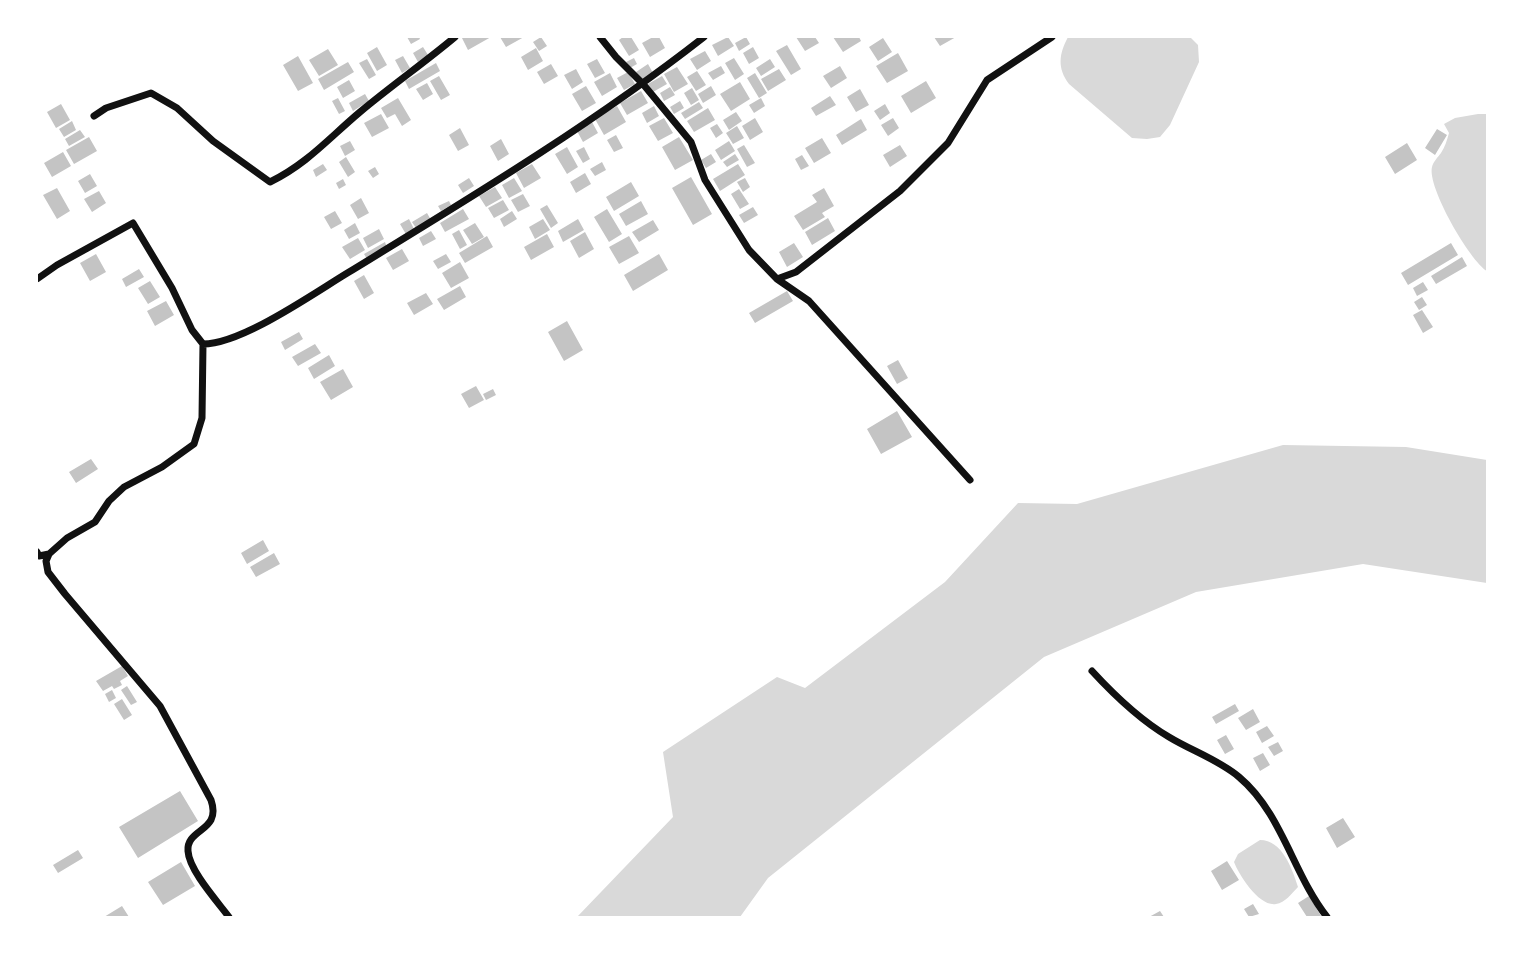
<!DOCTYPE html>
<html>
<head>
<meta charset="utf-8">
<style>
  body { margin:0 }
  #map { position:relative; width:1524px; height:954px; overflow:hidden; background:#fff; font-family:Cabin,sans-serif }
  canvas { display:block }
  .frame { position:absolute; inset:0; border:38px solid #fff; pointer-events:none }
</style>
</head>
<body>
<div id="map">
<canvas width="1524" height="954"></canvas>
<div class="frame"></div>
</div>
<script>
const c = document.querySelector('canvas').getContext('2d');
c.lineJoin = 'round';
function paint(path, color) { c.fillStyle = color; c.fill(path, 'evenodd'); }
function stroke(path, color, width, dash) { c.strokeStyle = color; c.lineWidth = width; c.lineCap = dash ? 'butt' : 'round'; c.setLineDash(dash || []); c.stroke(path); }
const water = new Path2D(`
  M1068 37H1190L1198 45 1199 62 1170 125 1160 137 1147 139 1132 138 1069 84C1057 68 1059 54 1068 37Z
  M1478 114H1487V271C1470 261 1427 187 1432 167 1433 162 1438 157 1441 153 1445 147 1447 140 1449 133L1444 124 1455 118Z
  M1283 445 1406 447 1487 460V583L1363 564 1196 592 1044 657 768 878 740 917H577L673 817 663 752 777 677 805 688 945 582 1018 503 1077 504Z
  M1260 840C1282 840 1292 868 1298 887 1292 893 1285 903 1276 904 1259 907 1239 875 1234 862L1238 854Z`);
const building = new Path2D(`
  M407 37H419L420 39 411 44Z
  M463 37H491L468 50 462 38Z
  M500 37H524L506 47Z
  M541 37 547 46 539 51 533 42Z
  M623 37H631L639 50 629 56 619 40Z
  M653 37H659L665 48 650 57 642 43Z
  M728 37 734 46 718 56 712 45Z
  M746 37 750 44 739 51 735 43Z
  M796 37H815L819 43 805 51Z
  M833 37H859L861 41 843 52Z
  M934 37H956L940 46Z
  M883 38 892 52 878 61 869 47Z
  M787 45 801 69 791 75 776 51Z
  M377 47 387 65 377 71 367 53Z
  M423 47 428 55 418 62 413 53Z
  M753 47 759 58 749 64 743 53Z
  M536 48 543 61 528 70 521 57Z
  M328 49 338 65 319 76 309 60Z
  M705 51 711 61 697 70 690 59Z
  M898 53 908 71 887 83 876 66Z
  M298 56 313 83 298 91 283 65Z
  M403 56 410 68 402 73 395 60Z
  M634 58 637 64 630 68 626 62Z
  M734 58 744 74 735 80 725 63Z
  M367 59 376 75 369 79 359 63Z
  M597 59 605 73 595 78 587 64Z
  M770 59 775 67 761 76 756 68Z
  M348 62 354 72 324 90 318 79Z
  M436 63 440 71 409 89 405 81Z
  M551 64 558 76 544 84 537 72Z
  M648 64 653 73 641 80 636 72Z
  M721 66 725 73 713 80 708 73Z
  M840 66 847 78 831 88 823 76Z
  M677 67 688 84 674 92 664 74Z
  M576 69 583 82 572 89 564 75Z
  M779 69 786 80 768 91 761 79Z
  M697 71 706 85 696 91 687 77Z
  M628 72 635 84 624 90 617 78Z
  M610 73 617 87 602 96 594 82Z
  M755 73 767 93 759 98 747 78Z
  M439 76 450 95 441 100 430 81Z
  M662 76 667 84 653 92 648 84Z
  M349 80 355 91 343 98 337 87Z
  M926 81 936 98 911 113 901 96Z
  M740 82 750 99 731 111 720 94Z
  M427 83 433 94 423 100 416 89Z
  M586 86 596 103 582 111 572 94Z
  M711 86 716 95 703 103 698 94Z
  M670 87 675 95 664 101 660 93Z
  M692 88 699 100 691 105 684 93Z
  M860 89 869 105 856 112 847 97Z
  M641 91 648 103 627 115 620 103Z
  M365 94 369 101 353 111 349 103Z
  M830 96 836 105 816 116 811 108Z
  M338 98 345 111 339 114 332 101Z
  M398 98 411 120 402 126 395 114 387 118 381 108Z
  M761 98 765 106 754 113 749 105Z
  M680 101 684 108 674 114 670 107Z
  M699 102 703 108 685 119 681 113Z
  M61 104 70 120 56 128 47 112Z
  M885 104 890 113 880 120 874 111Z
  M617 106 626 122 604 135 595 119Z
  M654 106 659 116 647 123 642 113Z
  M708 108 715 120 694 132 687 121Z
  M736 112 742 121 729 130 723 120Z
  M381 114 389 128 372 137 364 123Z
  M664 118 673 133 658 141 649 126Z
  M755 118 763 132 750 140 742 126Z
  M893 118 899 128 888 136 881 125Z
  M861 119 867 130 842 145 836 135Z
  M72 121 76 130 64 137 59 129Z
  M592 122 598 133 583 142 577 131Z
  M717 124 723 133 716 138 710 128Z
  M737 126 744 138 733 144 726 133Z
  M460 128 469 145 458 151 449 135Z
  M1437 129 1447 135 1435 155 1425 148Z
  M80 130 85 137 69 146 65 139Z
  M616 135 623 148 614 152 607 140Z
  M89 137 97 151 74 164 66 150Z
  M679 137 693 160 675 170 662 147Z
  M822 138 831 153 814 163 805 148Z
  M501 139 509 154 498 161 490 146Z
  M350 141 355 150 345 156 340 146Z
  M729 141 735 151 721 160 715 150Z
  M1407 143 1417 160 1395 174 1385 157Z
  M744 145 755 163 747 167 737 149Z
  M900 145 907 156 890 167 883 155Z
  M567 147 578 167 567 174 555 154Z
  M584 147 590 159 583 163 576 151Z
  M63 152 71 166 52 177 44 163Z
  M711 154 716 162 706 168 701 160Z
  M735 154 739 160 727 167 723 162Z
  M802 155 809 166 801 170 795 159Z
  M346 157 355 172 348 177 339 162Z
  M602 162 606 170 595 176 590 169Z
  M323 164 327 170 316 177 313 170Z
  M532 164 541 178 524 188 516 173Z
  M738 164 745 175 720 191 713 179Z
  M375 167 379 174 373 178 368 171Z
  M585 173 591 184 576 193 570 182Z
  M90 174 97 186 85 193 78 181Z
  M691 177 712 214 693 225 672 188Z
  M469 178 474 186 463 193 458 185Z
  M514 178 522 191 509 198 502 185Z
  M745 178 750 187 743 192 737 182Z
  M343 179 346 185 339 189 336 183Z
  M631 182 639 196 614 211 606 197Z
  M495 187 502 198 486 207 479 196Z
  M57 188 70 211 57 219 43 195Z
  M824 188 834 206 822 213 825 217 803 230 794 216 817 202 812 195Z
  M739 189 749 204 740 209 731 194Z
  M99 191 106 203 92 212 84 199Z
  M523 194 530 206 518 212 511 200Z
  M361 198 369 213 358 219 350 205Z
  M503 200 509 210 494 218 488 208Z
  M449 201 451 205 441 211 438 206Z
  M641 201 648 214 626 226 619 214Z
  M547 205 558 223 551 228 540 209Z
  M753 207 758 215 744 223 739 215Z
  M463 209 469 219 445 232 440 223Z
  M607 209 622 234 609 242 594 217Z
  M335 211 342 223 331 229 324 217Z
  M512 211 517 219 504 227 500 219Z
  M427 213 431 220 416 228 412 222Z
  M828 218 835 231 812 245 805 232Z
  M409 219 415 231 407 236 400 224Z
  M543 219 550 230 535 239 529 227Z
  M578 219 584 230 563 242 558 231Z
  M653 220 659 230 639 242 632 232Z
  M355 223 360 233 349 239 344 230Z
  M475 223 484 237 472 244 463 230Z
  M379 229 384 239 368 248 363 238Z
  M459 230 467 245 460 249 452 234Z
  M431 231 436 239 423 246 419 238Z
  M585 232 594 249 579 258 570 241Z
  M547 234 554 247 531 260 524 247Z
  M487 236 493 247 465 263 459 253Z
  M629 236 639 253 619 264 609 247Z
  M358 238 365 250 350 259 342 247Z
  M385 242 387 248 367 259 364 254Z
  M794 243 803 257 787 267 779 252Z
  M1451 243 1458 255 1408 285 1401 273Z
  M402 249 409 261 393 270 386 258Z
  M96 254 106 272 90 281 80 263Z
  M446 254 451 262 438 269 433 261Z
  M659 254 668 270 633 291 624 275Z
  M1462 257 1467 266 1436 284 1431 276Z
  M460 262 469 278 451 288 442 273Z
  M139 269 144 277 126 287 122 279Z
  M364 275 374 293 364 299 354 281Z
  M150 281 160 297 148 304 138 288Z
  M1423 282 1428 290 1417 296 1413 288Z
  M460 286 466 297 444 310 437 299Z
  M787 291 793 301 755 323 749 313Z
  M426 293 433 304 414 315 407 303Z
  M1422 297 1427 305 1419 310 1414 302Z
  M166 301 174 315 155 326 147 311Z
  M1422 310 1433 327 1423 333 1413 315Z
  M567 321 583 350 564 361 548 332Z
  M299 332 303 339 285 350 281 342Z
  M315 344 321 353 298 366 292 357Z
  M329 355 335 366 314 379 308 368Z
  M898 360 908 378 897 384 887 366Z
  M343 369 353 387 331 400 320 382Z
  M476 386 484 400 469 408 461 394Z
  M493 389 496 395 486 400 483 394Z
  M897 411 912 437 881 454 867 429Z
  M91 459 98 469 76 483 69 472Z
  M263 540 269 551 247 564 241 553Z
  M274 553 280 564 256 577 250 567Z
  M122 666 128 676 120 681 122 685 114 689 112 686 103 691 96 681Z
  M127 686 137 702 131 705 121 690Z
  M112 690 116 698 109 702 105 694Z
  M122 699 132 715 124 720 114 704Z
  M1235 704 1239 711 1216 724 1212 717Z
  M1253 709 1260 722 1246 730 1238 718Z
  M1267 726 1274 736 1262 743 1256 732Z
  M1226 735 1234 749 1225 754 1217 740Z
  M1278 742 1283 751 1274 756 1268 747Z
  M1263 753 1270 765 1260 771 1253 758Z
  M180 791 198 821 138 858 119 827Z
  M1343 818 1355 837 1337 848 1326 828Z
  M78 850 83 858 58 873 53 865Z
  M1227 861 1239 880 1222 890 1211 871Z
  M181 862 195 886 163 905 148 882Z
  M1309 896 1321 916 1319 917H1307L1298 903Z
  M1253 904 1259 914 1249 917 1244 909Z
  M122 906 129 917H104Z
  M1160 911 1164 917H1149Z`);
const minor = new Path2D(`
  M600 37 616 57 643 84 691 142 705 180 749 250 777 279 809 301 970 480
  M94 116 106 108 151 93 177 108 213 141 270 182C307 164 329 138 360 112 391 86 424 63 455 37
  M37 279 57 265 133 223 172 288 192 330 203 344C242 344 314 293 349 272 470 198 593 124 704 37
  M777 279 796 272 900 191 948 143 987 80 1052 37
  M203 344 202 418 194 444 162 467 124 487 109 501 95 522 67 538 49 554 46 561 48 572 65 594 160 706 211 800C222 832 186 828 188 851 189 870 217 901 229 917
  M37 552 39 556 49 554
  M1092 671C1115 696 1140 720 1169 737 1192 751 1219 760 1239 777 1282 813 1293 874 1327 917`);
paint(water, '#d9d9d9');
paint(building, '#c4c4c4');
stroke(minor, '#111', 7);
</script>
</body>
</html>
